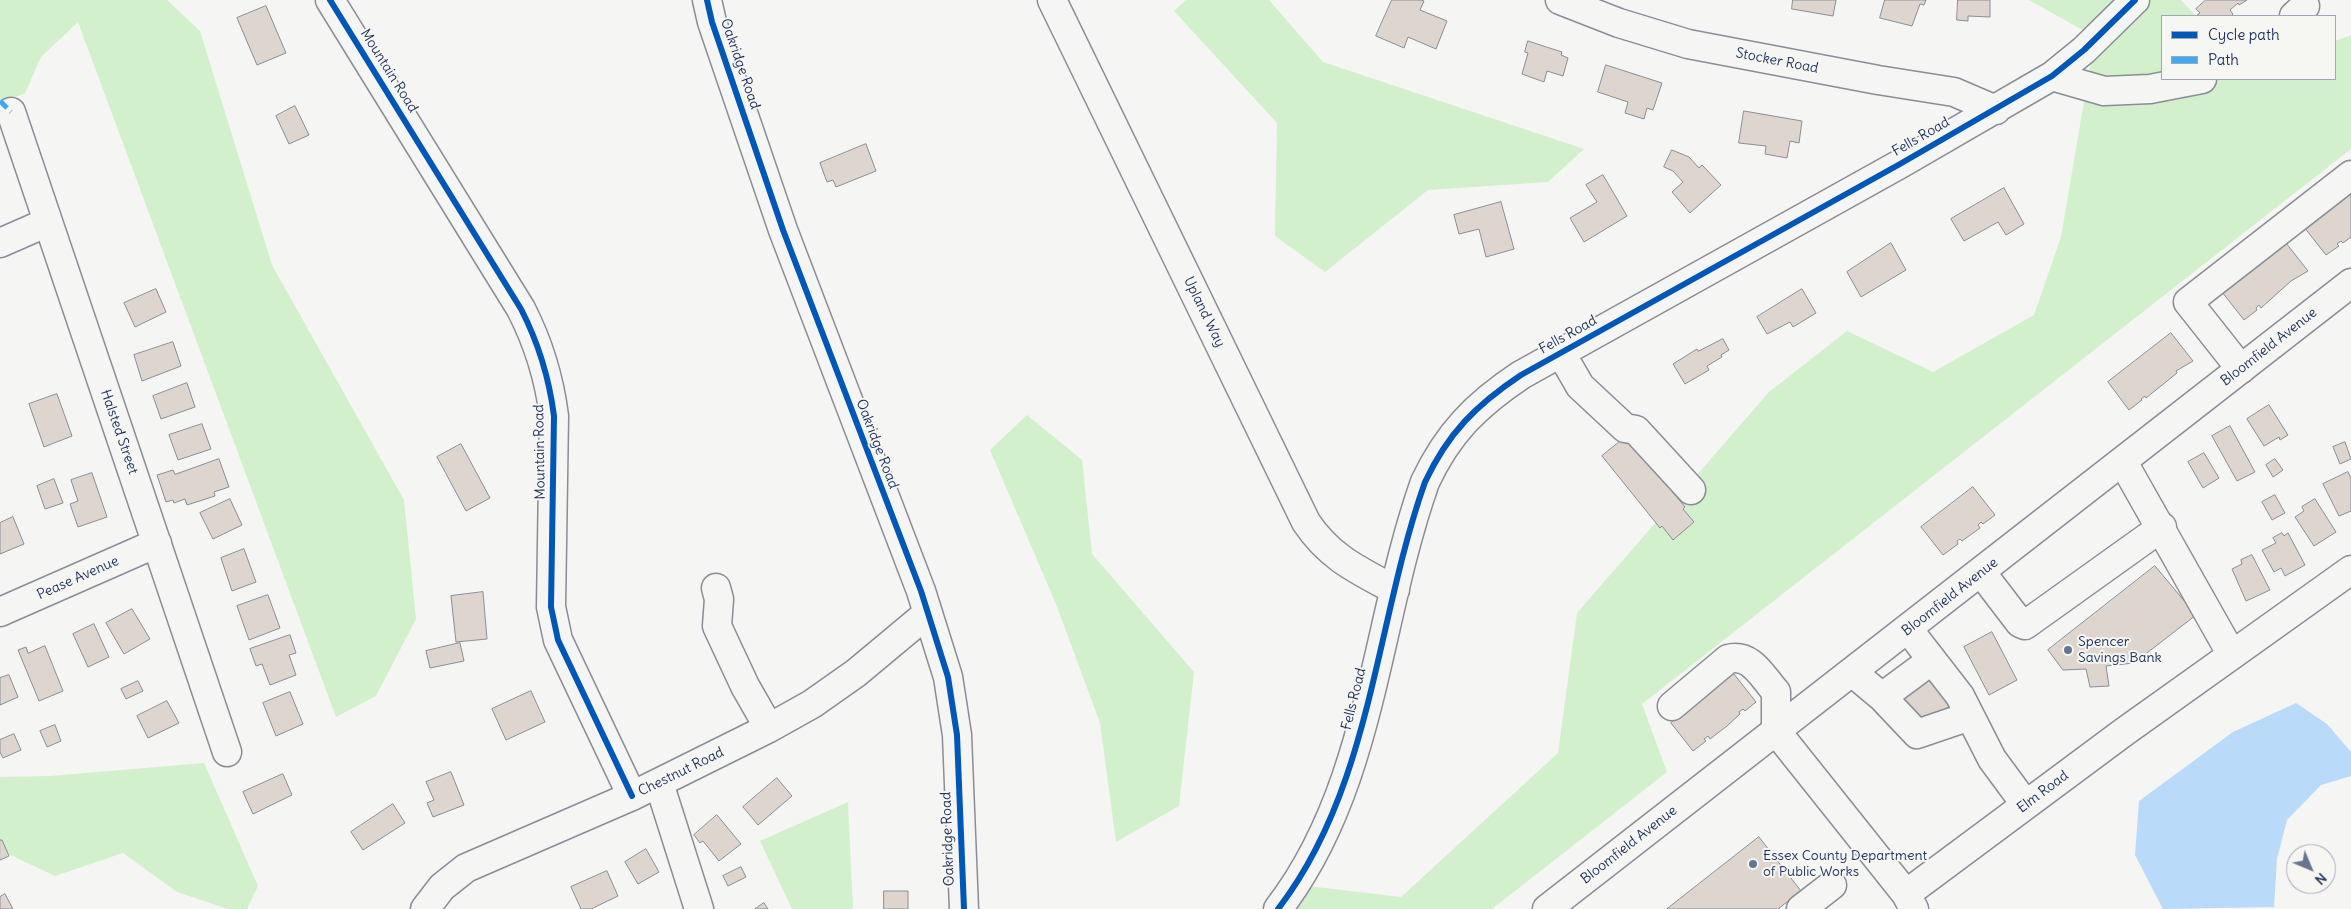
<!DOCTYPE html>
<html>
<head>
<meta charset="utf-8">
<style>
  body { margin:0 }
  #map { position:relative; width:2351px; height:909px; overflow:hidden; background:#f5f5f3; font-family:Delius,sans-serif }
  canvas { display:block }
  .legend { position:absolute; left:2161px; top:15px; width:175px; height:65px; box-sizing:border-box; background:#f6f6f2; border:1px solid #9ea6b7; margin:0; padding:6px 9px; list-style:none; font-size:15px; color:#1b2f5e }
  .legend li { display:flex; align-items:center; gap:10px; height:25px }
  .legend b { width:25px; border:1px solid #9ea6b7 }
  .north { position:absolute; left:2286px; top:844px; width:50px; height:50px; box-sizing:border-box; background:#f6f6f2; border:1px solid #9ea6b7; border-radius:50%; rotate:135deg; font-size:14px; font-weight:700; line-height:20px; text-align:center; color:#1b2f5e }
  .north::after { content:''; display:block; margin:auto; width:18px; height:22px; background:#677492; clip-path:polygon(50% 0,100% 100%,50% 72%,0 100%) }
</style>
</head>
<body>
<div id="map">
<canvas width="2351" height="909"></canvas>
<ul class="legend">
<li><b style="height:6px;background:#0057b8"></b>Cycle path</li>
<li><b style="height:6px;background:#3fa9f5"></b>Path</li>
</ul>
<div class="north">N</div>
</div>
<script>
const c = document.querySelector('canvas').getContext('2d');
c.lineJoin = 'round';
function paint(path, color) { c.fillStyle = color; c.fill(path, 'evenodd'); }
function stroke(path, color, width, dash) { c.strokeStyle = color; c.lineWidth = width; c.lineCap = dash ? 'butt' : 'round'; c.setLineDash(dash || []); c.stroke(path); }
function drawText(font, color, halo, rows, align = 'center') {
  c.font = font + ' Delius,sans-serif'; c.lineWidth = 4; c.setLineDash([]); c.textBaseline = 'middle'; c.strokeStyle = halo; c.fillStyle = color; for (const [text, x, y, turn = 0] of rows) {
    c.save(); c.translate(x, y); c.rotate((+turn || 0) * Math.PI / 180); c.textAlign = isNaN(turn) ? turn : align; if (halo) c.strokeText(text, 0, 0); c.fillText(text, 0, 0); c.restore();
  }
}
const green = new Path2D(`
  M0 0H167L200 31 272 265 404 500 416 619 376 696 336 717 78 22 41 57 25 93 0 103Z
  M1186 0H1269L1323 62 1584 149 1548 182 1428 190 1325 272 1275 236 1277 123 1174 11Z
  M2029 0H2181L2196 16H2162V79H2335V41L2351 35V149L1642 704 1667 772 1492 909H1269L1291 884 1401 897 1558 753 1577 613 1769 392 1847 331 1933 372 2034 315 2061 237 2095 37Z
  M1027 415 1082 460 1092 554 1194 672 1179 806 1116 842 1100 723 1056 604 990 450Z
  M204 763 258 886 247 909H228L177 892 123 853 55 876 0 850V777L50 776Z
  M848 802 853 909H792L760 841Z`);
const water = new Path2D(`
  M2296 703 2327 724 2351 752V776L2321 785 2287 820 2277 859 2274 907 2163 909 2135 855 2139 801 2233 732Z`);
const building = new Path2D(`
  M1392 0H1421L1424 1 1420 10 1447 21 1436 49 1408 37 1404 48 1376 36Z
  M1793 0H1836L1833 16 1792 9Z
  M1885 0H1926L1924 5 1920 4 1912 26 1880 18Z
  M1958 0H1990V17L1968 16V21L1957 20Z
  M2206 0H2247L2239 5 2238 3 2230 10 2233 14 2231 16H2196L2200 13 2196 9Z
  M266 6 286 53 257 65 237 18Z
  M1528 41 1562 52 1561 55 1568 58 1563 76 1547 71 1544 82 1522 74 1528 53 1525 52Z
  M1606 65 1662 83 1653 110 1647 108 1644 119 1625 113 1628 102 1598 92Z
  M295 106 309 135 289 144 276 116Z
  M1744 111 1802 121 1799 143 1790 141 1787 158 1765 154 1766 146 1739 143Z
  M866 144 876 171 836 187 833 180 827 182 820 163Z
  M1672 150 1689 157 1699 168 1702 165 1721 185 1690 213 1672 192 1683 182 1673 171 1664 167Z
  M1603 175 1627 216 1584 242 1570 218 1597 202 1586 185Z
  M2004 188 2024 224 2006 235 1998 222 1964 241 1951 219Z
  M2351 191V237L2343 243 2341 241 2337 244 2339 246 2326 255 2304 227Z
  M1501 202 1514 249 1486 257 1479 229 1459 234 1454 215Z
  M1891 243 1906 270 1861 297 1847 272Z
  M2286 243 2308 271 2291 281 2261 308 2259 305 2256 308 2257 310 2244 320 2222 292Z
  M156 289 166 312 135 327 124 303Z
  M1802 289 1816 313 1793 327 1790 322 1767 334 1757 317Z
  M2171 333 2193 361 2176 371 2177 373 2146 398 2145 396 2141 399 2142 400 2129 410 2108 382Z
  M1723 339 1729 350 1721 355 1722 357 1707 366 1709 370 1685 384 1673 364 1697 349 1698 351Z
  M173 342 181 366 142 381 134 355Z
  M187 383 195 407 161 419 153 396Z
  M57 394 72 436 44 447 29 404Z
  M2269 405 2288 435 2280 440 2279 437 2264 446 2247 419Z
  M202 424 211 449 178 460 169 435Z
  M2230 426 2255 472 2237 481 2212 436Z
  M1627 436 1685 507 1683 509 1694 522 1673 540 1662 526 1660 528 1602 456Z
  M2345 442 2351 459 2340 464 2333 447Z
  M461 444 490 498 466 511 437 457Z
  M2204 453 2219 478 2203 488 2188 462Z
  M219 459 229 487 214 492 215 496 187 505 185 499 174 503 173 500 166 502 157 475 173 470 175 474Z
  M2275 459 2283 470 2273 477 2266 465Z
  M2348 472 2351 478V511L2339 516 2323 484Z
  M92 473 107 517 78 527 70 504 78 501 71 480Z
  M54 479 63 503 45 509 37 486Z
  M1973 487 1995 515 1983 524 1981 522 1978 525 1980 528 1962 541 1960 539 1957 541 1958 544 1943 555 1921 527Z
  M2275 495 2285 513 2272 520 2262 502Z
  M230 499 242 525 213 539 200 513Z
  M2315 499 2336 532 2314 546 2295 517 2304 511 2302 507Z
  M13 517 24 544 0 554V523Z
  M2282 533 2284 536 2288 533 2305 565 2285 576 2281 568 2274 572 2262 550 2276 543 2273 538Z
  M244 549 256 582 232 591 221 558Z
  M2252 555 2270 590 2246 601 2232 569 2242 564 2241 560Z
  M2155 566 2196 615 2134 663 2106 666 2109 686 2090 687 2086 669 2063 670 2048 650Z
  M483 592 487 639 456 642 451 596Z
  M268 595 280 628 249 640 237 606Z
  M132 609 150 639 124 654 106 623Z
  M94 624 109 657 88 667 73 634Z
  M1992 632 2017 680 1989 695 1964 647Z
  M290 635 296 653 289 655 296 675 270 685 262 664 256 666 250 649Z
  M460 643 464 661 430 668 426 651Z
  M45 646 63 691 39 701 18 650 26 647 28 653Z
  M1925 671 1951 705 1923 727 1897 693Z
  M1734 674 1756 702 1745 711 1743 709 1739 712 1740 714 1727 726 1710 739 1708 736 1704 739 1706 741 1693 751 1671 723Z
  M9 675 18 697 0 705V678Z
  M138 681 143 691 126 699 121 689Z
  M531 691 545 722 506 740 492 709Z
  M290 692 303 724 276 736 263 703Z
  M167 701 179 723 148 738 137 716Z
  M55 725 61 741 47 747 40 731Z
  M14 734 21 750 3 758 0 752V740Z
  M451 772 464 805 433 817 427 803 434 800 426 782Z
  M283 774 292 795 253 814 243 792Z
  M777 778 792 796 758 825 743 807Z
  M393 804 405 823 363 850 351 832Z
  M717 815 741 844 719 861 703 841 700 843 694 835Z
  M1759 837 1801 891 1778 909H1667Z
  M0 840H2L9 856 0 860Z
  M646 849 659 872 638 884 625 862Z
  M741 867 746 877 728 886 723 876Z
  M607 871 618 896 591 909H581L571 887Z
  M884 891H908V909H884Z
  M5 894 13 909H0V897Z
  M764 903 768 909H755Z`);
const minor = new Path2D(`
  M330 0 521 309C539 344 549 377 554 416L551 607 558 640 632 796
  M707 0 712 22 783 230 921 591 948 677 957 735 964 909
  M1052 0 1306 522C1330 558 1358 570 1395 590
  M1560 0 1619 23 1688 44 1878 80 1954 92 1996 110
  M2294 16 2305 6
  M2052 76 2104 91 2150 89 2202 79
  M11 112 227 752
  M0 243 48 222
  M1561 353 1580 386 1625 428 1636 430 1691 490
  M2241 369 2188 302 2351 175
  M2123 462 2232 655
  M1981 572 2020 623 2025 625 2162 527
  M716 588 719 599 717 626 745 686 769 728
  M0 612 157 543
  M1908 629 1960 696 1992 759 2026 805
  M1852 672 1882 697 1917 734 1970 716
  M1882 697 1932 660
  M1672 706 1728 659C1751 653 1762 676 1776 692V731L1906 894 1914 909
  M659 783 699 909
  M1906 894 2124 732 2351 570
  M425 909 442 887 466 868 632 796 769 728 812 704 856 673 928 613
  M1278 909C1372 787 1375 623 1425 482 1448 433 1476 405 1521 375L1900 164 2052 76 2084 50 2135 0
  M1801 909 1832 885`);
const major = new Path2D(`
  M1547 909 2351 283`);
const quiet = new Path2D(`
  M0 101 11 112`);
const cycleway = new Path2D(`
  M330 0 521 309C539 344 549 377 554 416L551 607 558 640 632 796
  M707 0 712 22 783 230 921 591 948 677 957 735 964 909
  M1278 909C1372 787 1375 623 1425 482 1448 433 1476 405 1521 375L1900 164 2052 76 2084 50 2135 0`);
const markers = [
  [2068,650,5,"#677492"],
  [1753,864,5,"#677492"]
];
const streetNames = [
  ["Stocker Road",1777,61,11],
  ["Oakridge Road",740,64,71],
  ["Mountain Road",389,71,58],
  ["Fells Road",1921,137,-30],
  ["Upland Way",1204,312,64],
  ["Fells Road",1568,335,-29],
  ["Bloomfield Avenue",2269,347,-38],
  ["Halsted Street",119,432,71],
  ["Oakridge Road",877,444,69],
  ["Mountain Road",540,452,-91],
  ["Pease Avenue",78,578,-24],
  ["Bloomfield Avenue",1950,597,-38],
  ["Fells Road",1354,699,-76],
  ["Chestnut Road",681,772,-26],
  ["Elm Road",2043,792,-37],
  ["Oakridge Road",948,839,-92],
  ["Bloomfield Avenue",1629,845,-38]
];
const poiNames = [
  ["Spencer",2078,642],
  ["Savings Bank",2078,658],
  ["Essex County Department",1763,856],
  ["of Public Works",1763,872]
];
paint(green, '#d2f0cc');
paint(water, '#b9daf9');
paint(building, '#ded6ce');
stroke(building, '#898d95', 1);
stroke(minor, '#898d95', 31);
stroke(major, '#898d95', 31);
stroke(minor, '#f5f5f3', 28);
stroke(major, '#f5f5f3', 28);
stroke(quiet, '#3fa9f5', 5, [10, 5]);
stroke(cycleway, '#0057b8', 6);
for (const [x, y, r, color] of markers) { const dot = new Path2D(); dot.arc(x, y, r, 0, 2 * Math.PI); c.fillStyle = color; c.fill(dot); stroke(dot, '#f6f6f2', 2); }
drawText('14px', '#1b2f5e', '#f6f6f2', streetNames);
drawText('14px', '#1b2f5e', '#f6f6f2', poiNames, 'left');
</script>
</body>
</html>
